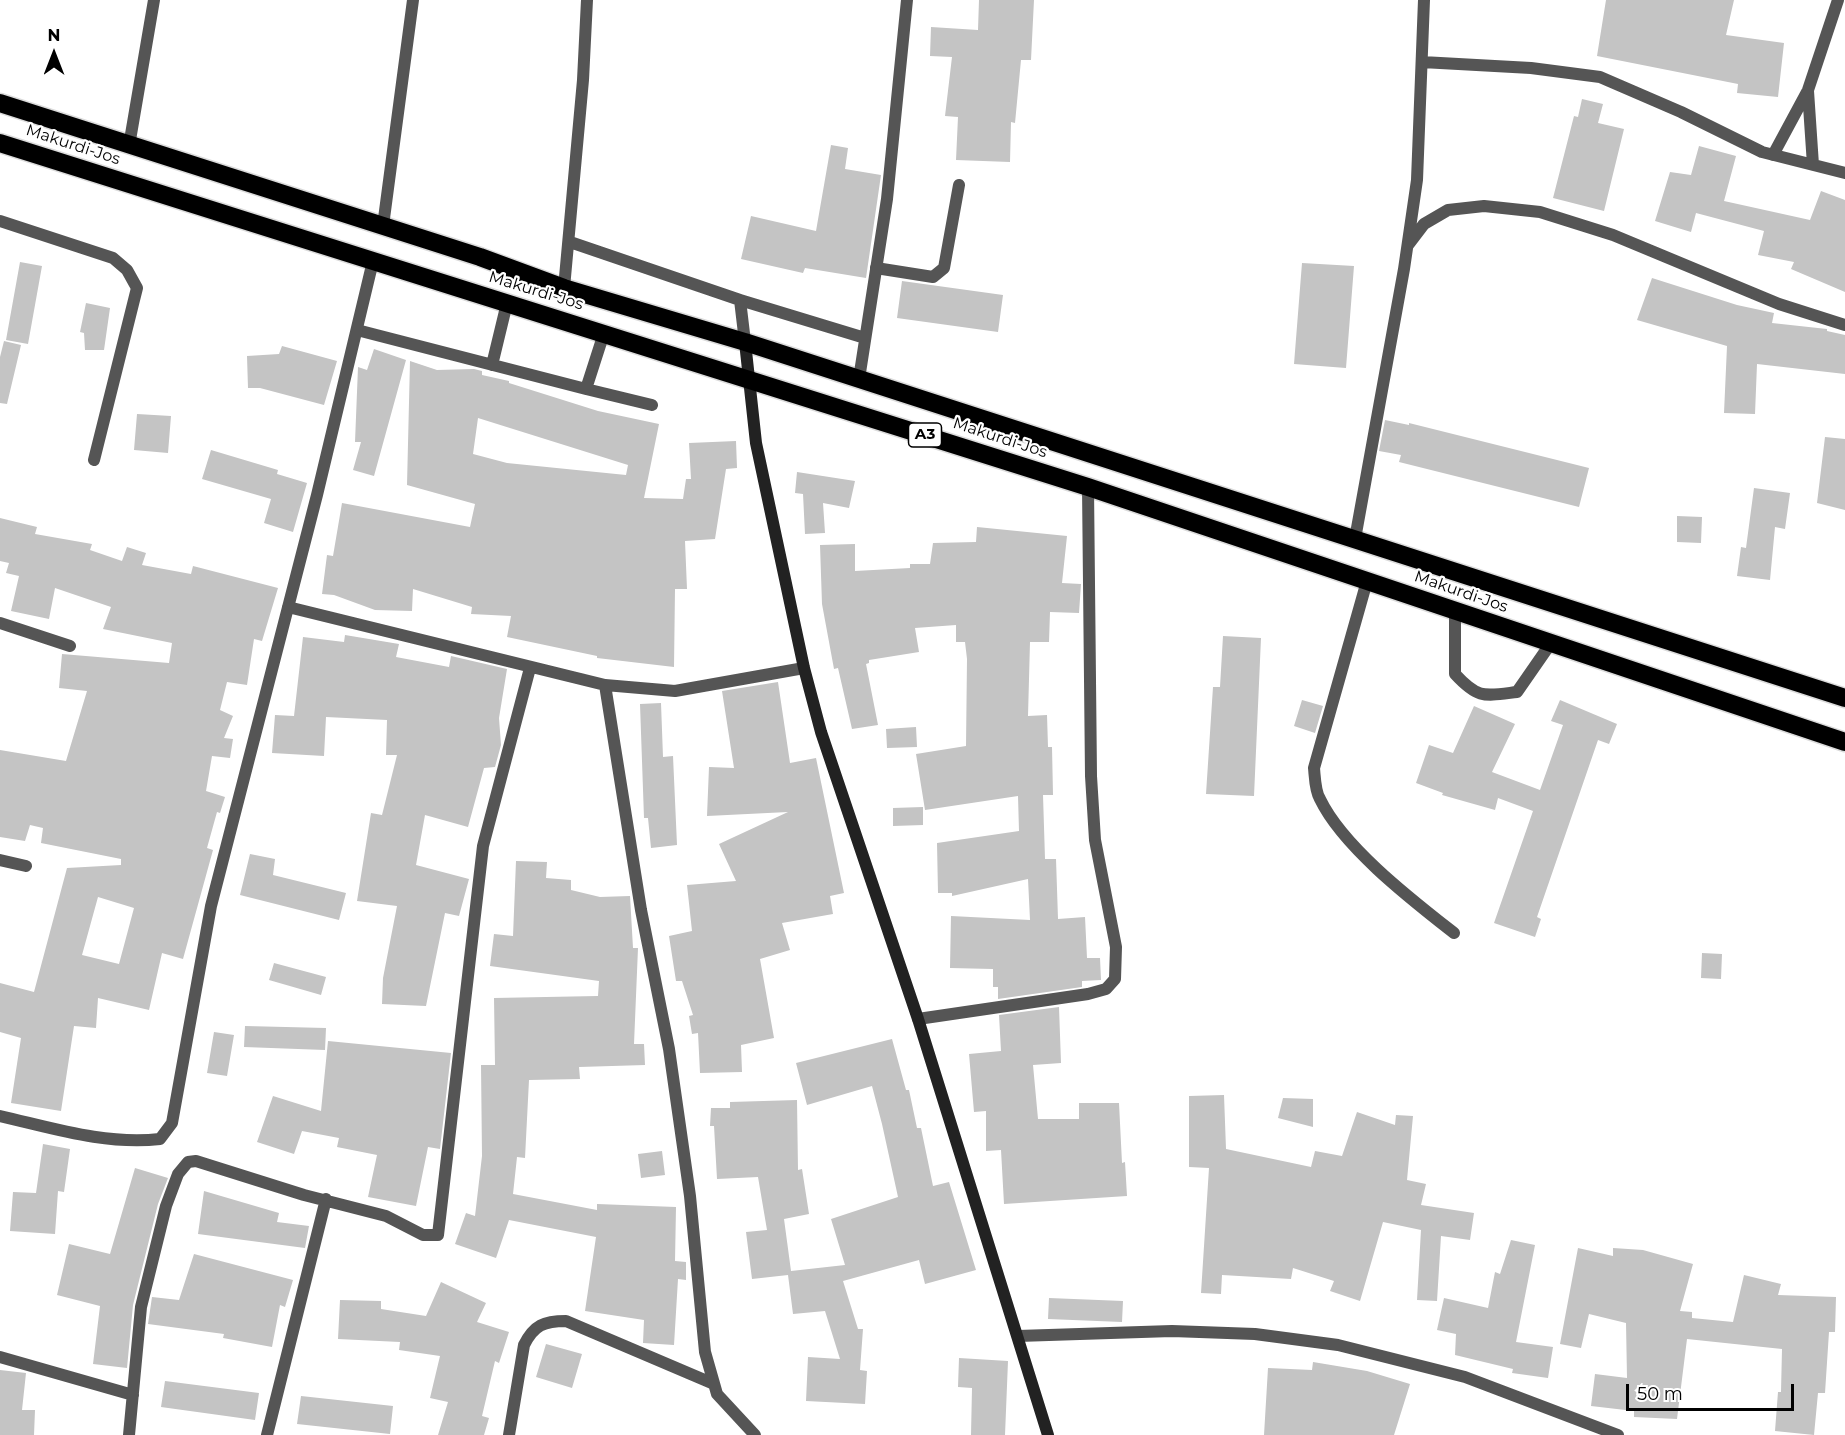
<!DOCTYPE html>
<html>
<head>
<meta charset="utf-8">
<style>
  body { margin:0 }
  #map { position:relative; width:1845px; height:1435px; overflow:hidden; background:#fff; font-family:Montserrat,sans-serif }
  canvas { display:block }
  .north { position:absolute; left:24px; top:24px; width:60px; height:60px; -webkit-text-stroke:4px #fff; paint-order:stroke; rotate:0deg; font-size:16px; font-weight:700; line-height:24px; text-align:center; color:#000 }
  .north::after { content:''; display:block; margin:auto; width:21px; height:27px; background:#000; clip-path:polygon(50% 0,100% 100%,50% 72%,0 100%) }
  .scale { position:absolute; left:1626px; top:1384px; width:168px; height:27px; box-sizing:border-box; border:3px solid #000; border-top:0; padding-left:8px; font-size:18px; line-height:21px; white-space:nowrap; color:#000; -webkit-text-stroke:4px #fff; paint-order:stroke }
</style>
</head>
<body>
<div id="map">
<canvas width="1845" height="1435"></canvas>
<div class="north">N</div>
<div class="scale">50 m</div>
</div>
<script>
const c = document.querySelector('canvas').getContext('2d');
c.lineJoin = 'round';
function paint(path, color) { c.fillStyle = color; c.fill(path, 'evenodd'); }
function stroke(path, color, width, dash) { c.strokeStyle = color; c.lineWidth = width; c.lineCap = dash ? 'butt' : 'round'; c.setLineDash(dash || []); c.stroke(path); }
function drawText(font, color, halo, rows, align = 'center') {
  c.font = font + ' Montserrat,sans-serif'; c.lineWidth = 4.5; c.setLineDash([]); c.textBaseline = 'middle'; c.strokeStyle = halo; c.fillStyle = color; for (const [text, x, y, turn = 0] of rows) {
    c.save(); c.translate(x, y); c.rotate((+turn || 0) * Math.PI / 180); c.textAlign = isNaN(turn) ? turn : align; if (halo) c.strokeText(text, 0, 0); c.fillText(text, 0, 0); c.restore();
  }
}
const building = new Path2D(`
  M979 0H1034L1031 60H1021L1015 123 1011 122 1010 162 956 160 958 117 945 116 952 57 930 56 931 27 978 30Z
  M1606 0H1734L1726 35 1784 43 1778 97 1737 93 1738 84 1597 56Z
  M1582 99 1603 104 1598 123 1624 129 1604 211 1553 198 1574 116 1578 117Z
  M831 145 848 148 845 169 881 175 866 278 805 268 803 273 741 259 751 216 816 231Z
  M1699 146 1736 156 1724 201 1810 220 1821 191 1845 200V292L1791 269 1794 262 1758 255 1764 231 1696 213 1691 232 1655 221 1670 172 1691 175Z
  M20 262 42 266 28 344 6 340Z
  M1302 263 1354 266 1346 368 1294 364Z
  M1652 278 1737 305 1774 313 1772 323 1827 329V331L1845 335V374L1757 364 1755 414 1724 413 1727 346 1637 320Z
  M902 281 1003 295 998 332 897 318Z
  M86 303 110 308 104 350H85L84 333 80 332Z
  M4 341 21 345 7 404 0 403V357Z
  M282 346 337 361 324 405 260 388H248L247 356 279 354Z
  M374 349 406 360 374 476 353 470 361 442H355L358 367 367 370Z
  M410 361 437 370 474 369 482 371V375L509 381V383L598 411 659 424 644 498 683 499 686 479H691L689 443 736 441 737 468 726 469 715 539 685 541 687 589H675L674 667 597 658V656L507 637 511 616 471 614 472 607 413 589 412 611 375 610 334 595 322 594 327 555 333 556 342 503 470 527 475 504 407 485ZM478 418 628 465 626 475 507 463 473 454Z
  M137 414 171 416 168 453 134 450Z
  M1385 420 1409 425V423L1589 468 1579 507 1399 462 1401 455 1379 451Z
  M1825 437 1845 439V510L1817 503Z
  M211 450 278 470 277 474 307 483 293 532 264 523 271 499 202 479Z
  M797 472 855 481 849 508 823 503 825 533 805 534 803 494 795 493Z
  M1754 488 1790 493 1785 529 1775 527 1770 580 1737 576 1741 547 1746 548Z
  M1677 516 1702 517 1701 543 1677 542Z
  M0 518 37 527 35 534 92 544 90 550 122 561 127 547 146 553 142 565 191 574 193 566 278 588 262 641 254 639 247 685 227 682 220 710 233 716 224 738 233 739 230 758 212 756 206 791 225 797 220 813 217 812 207 848 213 850 183 959 162 953 149 1010 98 998 96 1028 74 1026 61 1111 11 1103 21 1038 0 1032V983L34 992 67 868 121 865V859L41 843 43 828 30 825 25 841 0 837V750L66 761 87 691 59 688 62 654 169 663 172 643 103 629 111 607 55 588 49 619 11 611 19 576 6 573 9 563 0 561ZM98 897 134 908 119 964 82 955Z
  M977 527 1067 536 1062 583 1081 584 1079 613 1050 612 1049 642H1030L1028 716 1047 715 1048 747H1052L1053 795H1043L1045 859H1056L1058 919 1085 917 1087 958H1100L1101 980 1082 981V987L998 999V987H993V969L950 968 951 916 1030 920 1028 879 952 896V893H938L937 843 1019 831 1018 796 925 810 916 754 966 746 967 659 965 642H956V625L915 628 919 652 869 660V663L866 664 878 725 852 729 838 668 834 669 822 604 820 545 855 544V571L910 568V564H930L933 543 976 542Z
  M345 635 399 644 396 657 449 667 451 656 507 669 499 718 501 745 495 767 484 768 468 827 425 815 416 865 469 879 459 916 445 913 426 1006 382 1004 383 978 397 906 357 901 371 813 382 815 397 755H386L387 720 326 717 324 756 272 753 275 715 294 716 303 637 344 642Z
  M1223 636 1261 638 1254 796 1206 794 1213 687H1220Z
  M778 682 790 763 816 758 844 893 830 896 833 914 782 923 790 950 760 959 774 1038 741 1045 742 1072 700 1073 698 1033 692 1034 689 1016 693 1015 682 981H676L669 936 692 931 687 885 736 881 719 844 788 812 707 816 709 767 734 768 722 691Z
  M1302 700 1323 706 1315 733 1294 726Z
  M1560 700 1617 724 1609 744 1598 740 1537 917 1541 919 1535 937 1494 923 1533 811 1498 798 1495 810 1442 795 1443 793 1416 783 1429 745 1453 753 1474 706 1515 724 1492 772 1540 790 1563 725 1551 721Z
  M661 703 663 757 673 756 677 845 651 848 648 818H644L640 704Z
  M916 727 917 747 887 748 886 729Z
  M923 807V825L893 826V808Z
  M250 854 275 859 273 875 346 893 339 920 240 895Z
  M516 861 547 862 546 878 571 880V890L600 897 630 896 633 948H638L634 1044H644L645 1065 579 1067 580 1079 529 1080 525 1158 517 1157 513 1194 597 1210V1204L676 1207 675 1261 686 1262V1280L678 1279 674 1345 643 1343 644 1320 585 1311 596 1237 509 1220 496 1258 455 1244 466 1213 475 1216 482 1156 481 1065H495L494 998 598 996 599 981 490 966 494 934 513 936Z
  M1702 953 1722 954 1721 979 1701 978Z
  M274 963 326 977 321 995 269 980Z
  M1059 1007 1061 1063 1033 1065 1038 1119H1079V1103H1119L1122 1163 1125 1162 1127 1196 1004 1204 1001 1150 986 1151V1111L974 1112 969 1054 1001 1051 999 1015Z
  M245 1026 326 1028 325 1050 244 1047Z
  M214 1032 234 1035 227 1076 207 1073Z
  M892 1039 906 1090H909L917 1128H921L933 1186 949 1182 976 1270 925 1284 919 1260 843 1281 858 1329H863L860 1370 867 1371 865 1404 806 1401 808 1357 840 1359 825 1311 793 1314 788 1275 752 1279 746 1232 767 1230 758 1177 717 1179 714 1126H710L711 1108H730V1102L797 1100 798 1170 802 1169 809 1214 784 1219 791 1271 845 1265 831 1219 898 1197 882 1124 872 1086 807 1105 796 1063Z
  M328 1041 451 1053 440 1149 428 1147 416 1206 368 1197 377 1155 337 1147 339 1138 302 1131 294 1154 257 1142 273 1096 321 1111Z
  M1224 1095 1226 1149 1311 1167 1315 1151 1342 1156 1357 1112 1395 1125 1396 1115 1413 1116 1407 1180 1426 1184 1421 1205 1474 1213 1470 1240 1441 1236 1437 1301 1417 1300 1421 1230 1383 1222 1360 1301 1330 1291 1334 1281 1293 1268 1291 1279 1222 1275 1221 1294 1201 1293 1209 1168 1189 1167V1096Z
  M1283 1098 1313 1099V1127L1278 1118Z
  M43 1144 70 1149 64 1192 58 1191 55 1234 10 1231 13 1192 36 1193Z
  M662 1151 665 1175 641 1178 638 1154Z
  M135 1168 168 1178 158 1204 133 1305 127 1368 93 1364 100 1306 57 1295 69 1244 110 1254Z
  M204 1191 279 1213 277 1222 309 1226 305 1248 198 1234Z
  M1511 1240 1535 1245 1516 1342 1553 1347 1548 1378 1512 1373 1513 1369 1455 1355 1456 1334 1437 1330 1444 1298 1488 1308 1495 1272 1500 1274Z
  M1578 1248 1613 1256V1248L1643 1250 1693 1264 1680 1311 1692 1312V1318L1733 1322 1744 1275 1781 1284 1778 1295 1836 1297 1835 1332H1829L1825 1393H1818L1814 1435 1775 1431 1778 1392H1781L1782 1349 1687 1339 1677 1419 1634 1417V1411L1591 1406 1595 1374 1627 1378 1626 1323 1589 1314 1581 1348 1560 1344Z
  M194 1254 293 1280 285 1307 280 1305 272 1347 223 1338 224 1334 148 1324 152 1297 179 1300Z
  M441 1282 486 1303 477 1322 509 1332 499 1363 495 1361 482 1416 489 1418 484 1435H438L448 1402 430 1398 440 1356 399 1350 400 1342 338 1339 340 1300 381 1301V1309L426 1316Z
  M1049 1298 1123 1301 1122 1322 1048 1319Z
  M546 1344 582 1354 572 1388 536 1377Z
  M959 1358 1008 1361 1005 1435H971L972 1388 958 1387Z
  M1313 1362 1367 1371 1410 1384 1394 1435H1264L1268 1368 1312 1370Z
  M0 1370 26 1373 22 1410H35L34 1435H0Z
  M165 1381 259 1393 255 1420 161 1407Z
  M301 1396 393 1406 390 1434 297 1424Z`);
const lane = new Path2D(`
  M0 221 113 258 127 270 137 288 94 460
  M876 268 933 277 944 268 959 185
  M357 330 586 389 604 333
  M492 365 507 303
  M586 389 652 405
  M1367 581 1314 768C1315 778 1315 791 1320 799 1343 847 1412 900 1454 933
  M1455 611V674C1478 699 1484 696 1517 692L1551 643`);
const street = new Path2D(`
  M1422 62 1531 68 1600 77 1681 112 1762 152 1845 173
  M1808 91 1813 165
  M129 146 154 0
  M1773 155 1808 90 1838 0
  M383 226 413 0
  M570 242 740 300 865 338
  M1408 245 1424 224 1448 210 1484 206 1540 212 1613 235 1779 304 1845 325
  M564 288 583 80 587 0
  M740 300 745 342
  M859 379 887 199 907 0
  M1355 539 1404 269 1417 180 1424 0
  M288 607 605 685 675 691 804 668
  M0 623 70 646
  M605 685 641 910 669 1049 690 1196 705 1352 717 1394 755 1435
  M0 860 26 866
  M918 1019 1088 994 1106 989 1115 979 1116 947 1095 840 1091 776 1088 487
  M0 1116C53 1128 105 1145 160 1139L172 1123 211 906 317 495 373 261
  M1018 1336 1172 1331 1255 1334 1338 1345 1465 1377 1618 1435
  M0 1357 133 1395
  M129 1435 141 1307 166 1206 178 1174 188 1162 196 1161 304 1195 386 1216 423 1235H438L483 846 530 668
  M267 1435 326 1199
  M509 1435 524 1345C534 1325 544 1321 566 1321L714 1384`);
const secondary = new Path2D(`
  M745 342 756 443 804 668 821 732 918 1019 1048 1435`);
const highway = new Path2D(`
  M0 103 480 257 564 288 745 342 1845 698
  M0 143 1088 487 1845 742`);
const shields = [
  [925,435,33]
];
const shieldNames = [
  ["A3",925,435]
];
const streetNames = [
  ["Makurdi-Jos",73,145,18],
  ["Makurdi-Jos",536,291,17],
  ["Makurdi-Jos",1000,438,18],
  ["Makurdi-Jos",1461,592,19]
];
paint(building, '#c4c4c4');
stroke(highway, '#dbdbdb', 21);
stroke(lane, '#555', 12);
stroke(street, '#555', 12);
stroke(secondary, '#222', 12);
stroke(highway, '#000', 18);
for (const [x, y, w] of shields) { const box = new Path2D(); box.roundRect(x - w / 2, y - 12, w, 24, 4.5); c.fillStyle = '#fff'; c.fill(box); stroke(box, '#000', 1.5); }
drawText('bold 15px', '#000', null, shieldNames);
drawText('16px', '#000', '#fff', streetNames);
</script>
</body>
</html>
